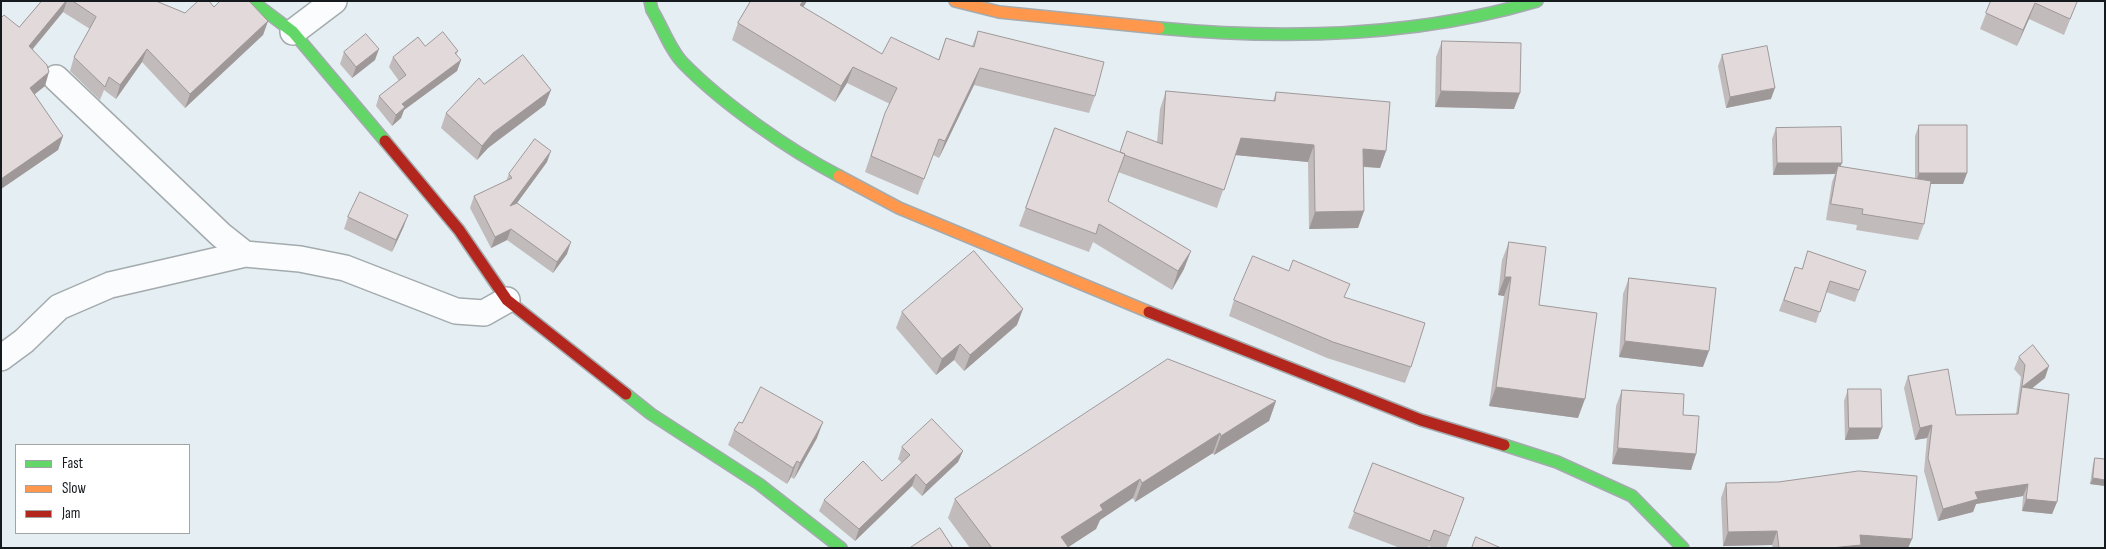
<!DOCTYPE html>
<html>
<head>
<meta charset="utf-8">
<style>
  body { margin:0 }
  #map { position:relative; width:2106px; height:549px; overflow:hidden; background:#e5eef2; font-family:"Sofia Sans Condensed",sans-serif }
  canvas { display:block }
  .frame { position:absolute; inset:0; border:2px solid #141a1d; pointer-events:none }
  .legend { position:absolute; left:15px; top:444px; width:175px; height:90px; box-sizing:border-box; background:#fff; border:1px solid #a1a3a5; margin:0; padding:6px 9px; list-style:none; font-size:15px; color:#141a1d }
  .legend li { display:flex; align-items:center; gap:10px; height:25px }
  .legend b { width:25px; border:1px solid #a1a3a5 }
</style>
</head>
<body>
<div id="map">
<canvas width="2106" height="549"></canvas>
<div class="frame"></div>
<ul class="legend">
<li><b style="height:6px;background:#63d668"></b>Fast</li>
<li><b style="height:6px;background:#ff974d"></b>Slow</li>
<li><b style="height:6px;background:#b3261e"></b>Jam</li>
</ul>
</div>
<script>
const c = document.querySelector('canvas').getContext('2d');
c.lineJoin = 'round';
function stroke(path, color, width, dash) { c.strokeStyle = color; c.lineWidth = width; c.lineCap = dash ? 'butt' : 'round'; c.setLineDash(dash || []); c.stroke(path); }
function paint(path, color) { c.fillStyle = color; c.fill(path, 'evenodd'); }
const street = new Path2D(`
  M293 32 334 1
  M56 78 221 235 245 254 300 259 345 268 456 311 484 313 507 300
  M1 358 24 341 59 307 110 285 245 254`);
const fast = new Path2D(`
  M252 1 293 32 385 141
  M650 1 652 10C662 26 670 50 683 63 723 104 789 150 839 176
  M1159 28C1285 40 1416 37 1537 1
  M626 394 651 414 759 484 841 548
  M1504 445 1557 462 1632 496 1683 548`);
const slow = new Path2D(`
  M955 1 999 12 1159 28
  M839 176 899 208 1149 312`);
const jam = new Path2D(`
  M385 141 459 230 507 300 626 394
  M1149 312 1421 420 1504 445`);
const wall = new Path2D(`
  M42 1H156L185 13 214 7 268 21 263 35 185 108 142 62 116 99 104 90 100 100 70 71 74 57 90 29 63 12 33 49 45 86 34 94 63 136 58 150 1 189 19 27Z
  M751 1H807L803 7 882 54 938 60 946 38 972 46 978 31 1095 96 1089 113 974 85 939 158 933 155 918 195 865 172 879 130 890 104 847 83 835 102 732 40 738 23Z
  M1991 1 2077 2 2064 35 2029 19 2017 46 1980 29Z
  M1442 41 1514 109 1435 107 1436 57Z
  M425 46 458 51 456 55 461 60 457 71 404 110 401 118 392 126 376 106 379 96 399 81 389 67 393 57Z
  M344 52 375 60 352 78 340 64Z
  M1722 55 1771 99 1726 108 1718 66Z
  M551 90 545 105 488 148 477 160 441 128 446 113Z
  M1166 91 1273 101 1276 92 1386 151 1380 168 1363 167 1364 211 1358 228 1309 229 1308 162 1235 155 1217 208 1118 172 1108 201 1184 269 1172 290 1093 242 1089 252 1019 226 1055 128 1120 152 1157 142 1160 109Z
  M1919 125 1967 173 1963 184H1930L1924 224 1918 240 1856 230 1857 225 1826 220 1832 182 1835 174 1773 175 1772 139 1776 128 1842 163 1840 167 1915 179V136Z
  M547 162 517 203 567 254 553 273 507 240 491 248 470 208 474 196 506 181 509 174Z
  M348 217 404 226 392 252 344 229Z
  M1509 242 1539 305 1578 418 1489 406 1504 296 1498 295 1502 260Z
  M1808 251 1866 271 1855 302 1826 292 1816 323 1779 311 1795 267 1802 269Z
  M1629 278 1703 367 1619 357 1623 294Z
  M1345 297 1411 367 1405 383 1327 358 1229 316 1234 300Z
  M902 312 1017 325 964 371 954 360 936 375 896 328Z
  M2019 357 2045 378 2032 388 2057 502 2052 514 2022 511 2023 496 1976 504 1973 512 1938 521 1924 471 1927 438 1915 440 1904 388 1908 376 1956 415 2016 414 2021 377 2014 369Z
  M1848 389 1882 428 1878 439 1845 440 1844 401Z
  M1622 390 1683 415 1696 454 1691 470 1612 464 1616 406Z
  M1276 401 1269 421 1214 455 1213 453 1135 502 1133 498 1100 520 1096 529 1068 547 1069 548H970L948 518 955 499Z
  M742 423 817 438 794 479 791 477 787 484 728 445 734 430Z
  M902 447 963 451 958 462 922 496 912 486 855 541 819 511 824 500 882 481 902 463 898 459Z
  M2095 458 2105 459V486L2090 484 2093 464Z
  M1373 463 1464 498 1446 548H1434L1428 546V548H1400L1348 528Z
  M1726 483 1912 539 1908 548H1773L1772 545 1723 546 1721 498Z`);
const shadedWall = new Path2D(`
  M66 1H67L63 12 24 59 29 46Z
  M803 1H807L794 22 800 5Z
  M2035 3 2029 19 2017 46 2023 30Z
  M268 21 263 35 185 108 190 94Z
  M147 49 142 62 116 99 120 85Z
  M379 49 375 60 352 78 356 67Z
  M461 60 457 71 404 110 401 118 392 126 396 115 402 104Z
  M853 67 847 83 835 102 841 86Z
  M980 68 974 85 939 158 945 141Z
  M49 72 45 86 25 102 30 88Z
  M1775 88 1771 99 1726 108 1730 97Z
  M551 90 545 105 488 148 477 160 482 146 493 133Z
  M1441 91 1520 93 1514 109 1435 107Z
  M63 136 58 150 1 189V179Z
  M1241 138 1314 145 1308 162 1235 155Z
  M1363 149 1386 151 1380 168 1357 166Z
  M551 151 547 162 506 218 510 206Z
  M1777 163H1842L1837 174 1838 166 1835 174 1773 175Z
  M1919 173H1967L1963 184H1915Z
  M1364 211 1358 228 1309 229 1315 212Z
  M408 215 404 226 392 252 396 240Z
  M511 229 507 240 491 248 495 237Z
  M571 242 567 254 553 273 557 262Z
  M1191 251 1184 269 1172 290 1178 271Z
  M1505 277H1511L1504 296 1498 295Z
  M1023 309 1017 325 964 371 970 355Z
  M1625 341 1709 351 1703 367 1619 357Z
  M960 344 954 360 936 375 942 359Z
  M2049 366 2045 378 2021 397 2022 387Z
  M1496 387 1585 399 1578 418 1489 406Z
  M1276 401 1269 421 1214 455 1221 436Z
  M823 422 817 438 794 479 800 463Z
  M1932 425 1927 438 1915 440 1920 428Z
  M1849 428H1882L1878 439 1845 440Z
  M1220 433 1213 453 1135 502 1142 483Z
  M1618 448 1696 454 1691 470 1612 464Z
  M963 451 958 462 922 496 926 485Z
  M797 461 791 477 787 484 793 468Z
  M916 474 912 486 855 541 859 529Z
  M2093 478 2105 480V486L2090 484Z
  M1140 479 1133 498 1100 520 1096 529 1067 548 1061 537 1100 505Z
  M2028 484 2023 496 1976 504 1973 512 1938 521 1943 509 1975 492Z
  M2026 499 2057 502 2052 514 2022 511Z
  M1777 531 1772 545 1723 546 1728 532Z
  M1860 535 1912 539 1908 548H1831Z`);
const building = new Path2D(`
  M42 1H66L29 46 47 65 49 72 30 88 63 136 1 179V18L4 15 19 27Z
  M73 1H156L185 13 198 1H209L214 7 220 1H249L268 21 190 94 147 49 120 85 109 77 105 87 74 57 96 17Z
  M751 1H803L800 5 882 54 891 37 939 60 946 38 974 47 978 31 1104 62 1095 96 980 68 945 141 939 139 924 179 871 156 885 113 897 88 853 67 841 86 738 23Z
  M1991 1H2076L2077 2 2070 19 2035 3 2023 30 1986 13Z
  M443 32 458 51 455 53 461 60 402 104 405 107 396 115 379 96 406 75 393 57 418 37 425 46Z
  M366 34 379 49 356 67 344 52Z
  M1442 41 1521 43 1520 93 1441 91Z
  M1767 46 1775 88 1730 97 1722 55Z
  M523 55 551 90 493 133 482 146 446 113 479 78 484 84Z
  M1166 91 1275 101 1276 92 1390 102 1386 151 1363 149 1364 211 1315 212 1314 145 1241 138 1224 190 1124 155 1125 154 1120 152 1127 131 1162 144Z
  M1919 125H1967V173H1919Z
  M1841 127 1842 163H1777L1776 128Z
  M1055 128 1125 154 1108 201 1191 251 1178 271 1099 224 1096 234 1026 208Z
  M535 139 551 151 510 206 517 203 571 242 557 262 511 229 495 237 474 196 512 178 509 174Z
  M1838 166 1931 181 1924 224 1862 214 1863 209 1831 204Z
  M360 192 408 215 396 240 348 217Z
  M1509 242 1546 247 1539 305 1597 313 1585 399 1496 387 1511 277H1505Z
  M974 251 1023 309 970 355 960 344 942 359 902 312Z
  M1808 251 1866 271 1859 290 1830 281 1820 312 1784 300 1795 267 1802 269Z
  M1253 256 1289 271 1293 260 1350 284 1344 297 1425 323 1411 367 1333 342 1234 300Z
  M1629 278 1716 288 1709 351 1625 341Z
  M2033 345 2049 366 2022 387 2069 394 2057 502 2026 499 2028 484 1975 492 1978 499 1943 509 1928 458 1932 425 1920 428 1908 376 1948 369 1956 415 2018 414 2025 365 2019 357Z
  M1168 359 1276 401 1221 436 1220 433 1142 483 1140 479 1100 505 1103 510 1061 537 1069 548H992L955 499Z
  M761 387 823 422 800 463 797 461 793 468 734 430 739 422 742 423Z
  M1848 389H1881L1882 428H1849Z
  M1622 390 1684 394 1683 415 1699 416 1696 454 1618 448Z
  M932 419 963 451 926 485 916 474 859 529 824 500 863 461 882 481 910 455 902 447Z
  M2095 458 2105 459V480L2093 478Z
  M1373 463 1464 498 1450 536 1434 530 1430 541 1354 512Z
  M1859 471 1917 476 1912 539 1860 535 1861 545 1831 548H1779L1777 531 1728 532 1726 483 1778 482Z
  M940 528 953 548H910Z
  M1476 537 1501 548H1472Z`);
stroke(street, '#a4abae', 28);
stroke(fast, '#a4abae', 14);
stroke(slow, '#a4abae', 14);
stroke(jam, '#a4abae', 14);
stroke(street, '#fbfcfd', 25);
stroke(fast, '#63d668', 11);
stroke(slow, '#ff974d', 11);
stroke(jam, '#b3261e', 11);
paint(wall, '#c2bbbb');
paint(shadedWall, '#9e9899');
paint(building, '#e2d9da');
stroke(building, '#9e9899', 1);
</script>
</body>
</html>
